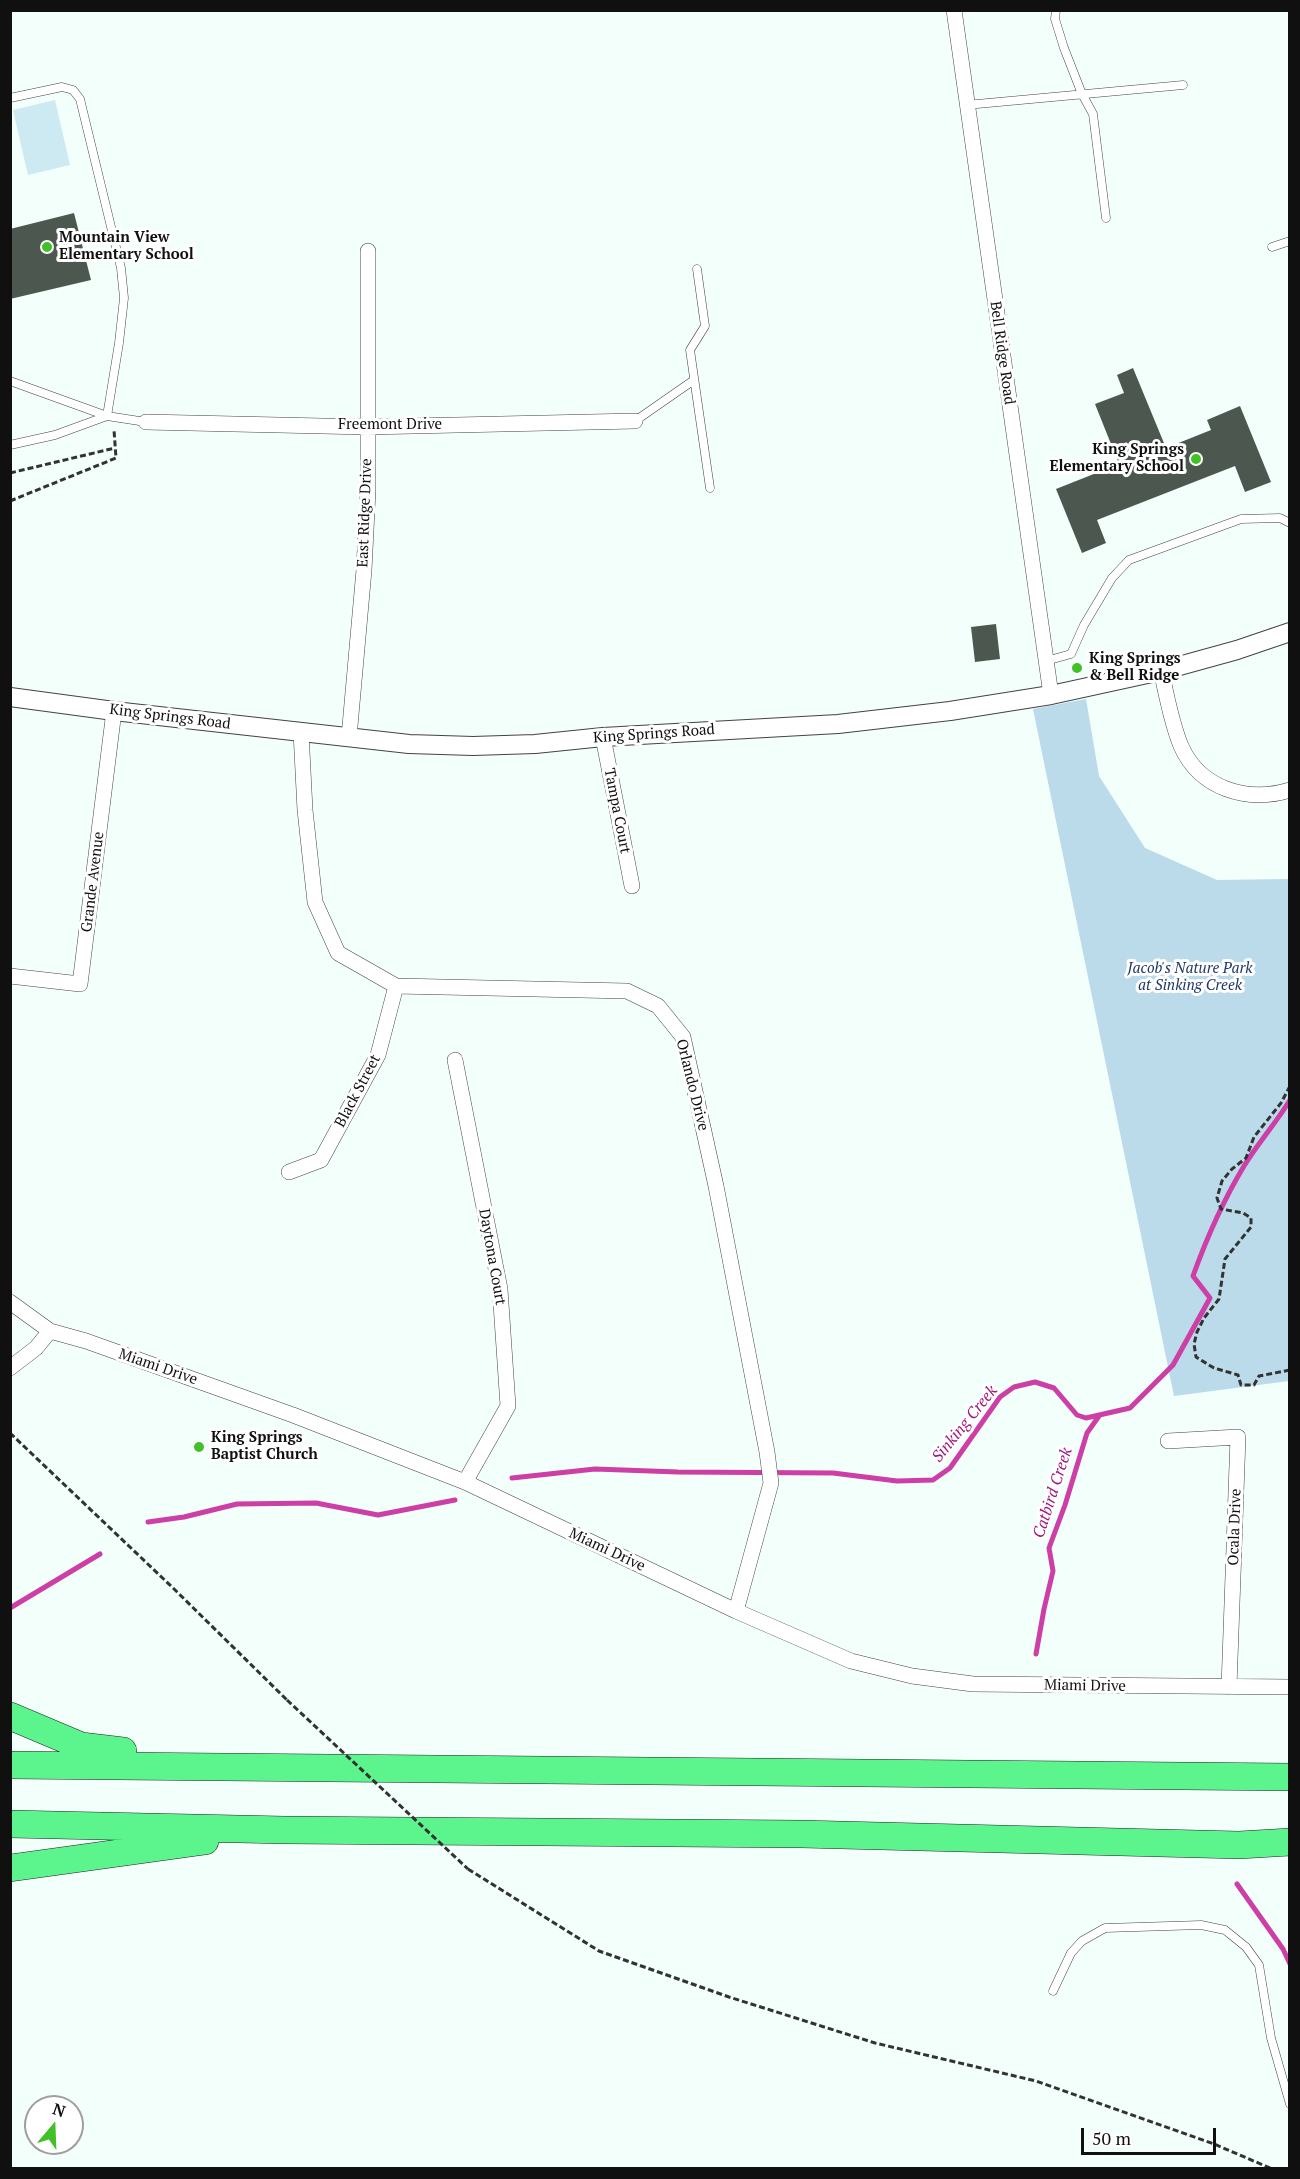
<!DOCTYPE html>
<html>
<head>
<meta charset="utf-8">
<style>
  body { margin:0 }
  #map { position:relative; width:1300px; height:2179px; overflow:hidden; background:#f2fffb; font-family:"PT Serif",serif }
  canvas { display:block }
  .frame { position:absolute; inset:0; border:12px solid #101010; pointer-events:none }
  .north { position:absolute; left:24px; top:2095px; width:60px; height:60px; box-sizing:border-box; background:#fff; border:2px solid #9f9f9f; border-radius:50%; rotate:19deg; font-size:16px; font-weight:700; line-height:24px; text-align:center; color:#101010 }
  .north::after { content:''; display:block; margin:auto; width:21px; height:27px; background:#42c027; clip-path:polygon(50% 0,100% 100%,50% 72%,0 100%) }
  .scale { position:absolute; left:1081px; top:2128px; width:135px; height:27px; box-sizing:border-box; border:3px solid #101010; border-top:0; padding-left:8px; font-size:18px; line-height:21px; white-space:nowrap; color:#101010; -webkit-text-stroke:4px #fff; paint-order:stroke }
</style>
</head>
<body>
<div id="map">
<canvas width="1300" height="2179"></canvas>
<div class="frame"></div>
<div class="north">N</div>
<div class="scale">50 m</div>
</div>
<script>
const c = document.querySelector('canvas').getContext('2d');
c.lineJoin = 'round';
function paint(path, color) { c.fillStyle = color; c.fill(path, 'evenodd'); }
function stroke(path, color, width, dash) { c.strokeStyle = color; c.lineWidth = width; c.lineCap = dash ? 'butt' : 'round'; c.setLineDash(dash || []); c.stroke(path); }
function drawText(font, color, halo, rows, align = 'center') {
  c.font = font + ' "PT Serif",serif'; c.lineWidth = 6; c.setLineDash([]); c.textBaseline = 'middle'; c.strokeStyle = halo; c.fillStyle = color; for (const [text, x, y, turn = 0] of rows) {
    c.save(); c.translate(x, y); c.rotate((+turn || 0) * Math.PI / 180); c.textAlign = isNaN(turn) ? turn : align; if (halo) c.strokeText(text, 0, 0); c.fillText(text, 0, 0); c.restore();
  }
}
const green = new Path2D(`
  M1086 699 1099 776 1145 848 1217 880 1289 879V1381L1174 1396 1033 709Z`);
const pitch = new Path2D(`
  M55 100 70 165 28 175 13 110Z`);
const stream = new Path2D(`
  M512 1478 595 1469 678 1472 833 1473 897 1481 933 1480 950 1468 1000 1397 1014 1387 1035 1382 1054 1388 1077 1415 1086 1418 1130 1408 1173 1365 1210 1298 1193 1276C1207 1237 1223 1201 1244 1166 1258 1143 1276 1123 1290 1100
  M148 1522 184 1517 237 1504 316 1503 378 1515 455 1500
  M10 1608 100 1554
  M1036 1654 1044 1609 1053 1571 1049 1548 1065 1505 1087 1433 1099 1416
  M1237 1884 1283 1949 1290 1964`);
const building = new Path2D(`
  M74 213 91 280 10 299V229Z
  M1133 368 1166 448 1211 430 1207 420 1240 406 1271 482 1245 492 1235 466 1097 520 1106 543 1082 553 1056 489 1119 464 1095 404 1124 393 1117 375Z
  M996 624 1000 659 975 662 971 627Z`);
const path = new Path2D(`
  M10 473 115 448
  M10 501 116 458 114 430
  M1290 1086 1281 1103 1254 1137 1246 1158 1232 1169 1222 1181 1217 1198 1221 1209 1243 1213 1251 1218V1227L1225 1259 1219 1299 1204 1318 1197 1332 1194 1344 1196 1357 1214 1368 1238 1375 1241 1385H1254L1259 1376 1290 1370
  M10 1433 172 1587 287 1700
  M468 1869 599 1951 729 1997 875 2043 1036 2081 1214 2144 1270 2168`);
const service = new Path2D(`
  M1056 10 1055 19 1064 48 1082 94 1093 114 1106 218
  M10 98 62 87 73 90 80 99 121 268 124 298 119 343 107 416 55 435 10 445
  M966 105 1183 85
  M1272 247 1290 241
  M697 269 705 326 690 350 710 488
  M10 381 107 416 146 422
  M635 421 694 380
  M1046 661 1071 654 1084 625 1112 578 1129 560 1241 519 1280 518 1290 523
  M1053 1991 1071 1953 1082 1941 1105 1928 1201 1925 1225 1930 1246 1947 1259 1965 1271 2038 1290 2104`);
const minor = new Path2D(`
  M954 10 1051 695
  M146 422 367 427 635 421
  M1161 671C1167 696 1171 722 1181 746 1200 789 1247 803 1290 790
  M301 732 305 810 315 902 338 953 396 986 627 991 658 1006 683 1037 716 1186 767 1452 771 1483 736 1611
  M349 737 364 570 368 490V251
  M603 737 632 886
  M10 976 80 984 114 711
  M455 1060 500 1289 508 1406 465 1482
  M289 1172 321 1160 378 1055 396 986
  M10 1302 50 1331 86 1341 293 1415 465 1482 736 1611 851 1661 912 1676 973 1684 1290 1687
  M10 1368 36 1348 50 1331
  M1168 1441 1238 1437 1229 1687`);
const tertiary = new Path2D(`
  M10 697 114 711 409 744 473 746 535 744 603 737 838 724 950 711 1051 695 1161 671 1237 650 1290 632`);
const motorway = new Path2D(`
  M10 1716 81 1746 123 1751
  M10 1765 1290 1777
  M10 1824 285 1830 801 1834 1239 1845 1290 1842
  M10 1868 205 1841`);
const pathBridge = new Path2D(`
  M287 1700 468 1869`);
const markers = [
  [47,247,6,"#42c027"],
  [1196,459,6,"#42c027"],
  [1077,668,6,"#42c027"],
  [199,1447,6,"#42c027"]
];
const poiNames = [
  ["Mountain View",59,238],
  ["Elementary School",59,255],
  ["King Springs",1184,450,"right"],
  ["Elementary School",1184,467,"right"],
  ["King Springs",1089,659],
  ["& Bell Ridge",1089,676],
  ["King Springs",211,1438],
  ["Baptist Church",211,1455]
];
const streetNames = [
  ["Bell Ridge Road",1002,353,82],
  ["Freemont Drive",390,425],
  ["East Ridge Drive",365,513,-88],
  ["King Springs Road",170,717,7],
  ["King Springs Road",654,734,-4],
  ["Tampa Court",617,811,79],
  ["Grande Avenue",93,882,-83],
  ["Orlando Drive",692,1085,76],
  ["Black Street",358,1091,-62],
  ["Daytona Court",492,1257,80],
  ["Miami Drive",158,1367,19],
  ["Ocala Drive",1235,1527,-88],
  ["Miami Drive",607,1550,25],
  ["Miami Drive",1085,1686,1]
];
const parkNames = [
  ["Jacob's Nature Park",1190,969],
  ["at Sinking Creek",1190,986]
];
const waterNames = [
  ["Sinking Creek",965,1424,-51],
  ["Catbird Creek",1053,1493,-72]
];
paint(green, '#bbdaea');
paint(pitch, '#cde9f1');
stroke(stream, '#cd3ea7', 5);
paint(building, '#4c584f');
stroke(service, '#434343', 9);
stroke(minor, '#434343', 16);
stroke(tertiary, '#434343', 20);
stroke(motorway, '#212121', 28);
stroke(path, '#323232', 3, [6, 3]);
stroke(service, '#fff', 8);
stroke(minor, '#fff', 15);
stroke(tertiary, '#fff', 18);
stroke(motorway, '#5cf48d', 27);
stroke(pathBridge, '#323232', 3, [6, 3]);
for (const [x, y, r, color] of markers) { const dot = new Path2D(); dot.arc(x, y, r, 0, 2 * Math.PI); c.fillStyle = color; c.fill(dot); stroke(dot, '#fff', 2); }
drawText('bold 15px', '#101010', '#fff', poiNames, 'left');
drawText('15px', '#101010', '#fff', streetNames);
drawText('italic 15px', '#1f3868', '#fff', parkNames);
drawText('italic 16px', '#a21878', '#fff', waterNames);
</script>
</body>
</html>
